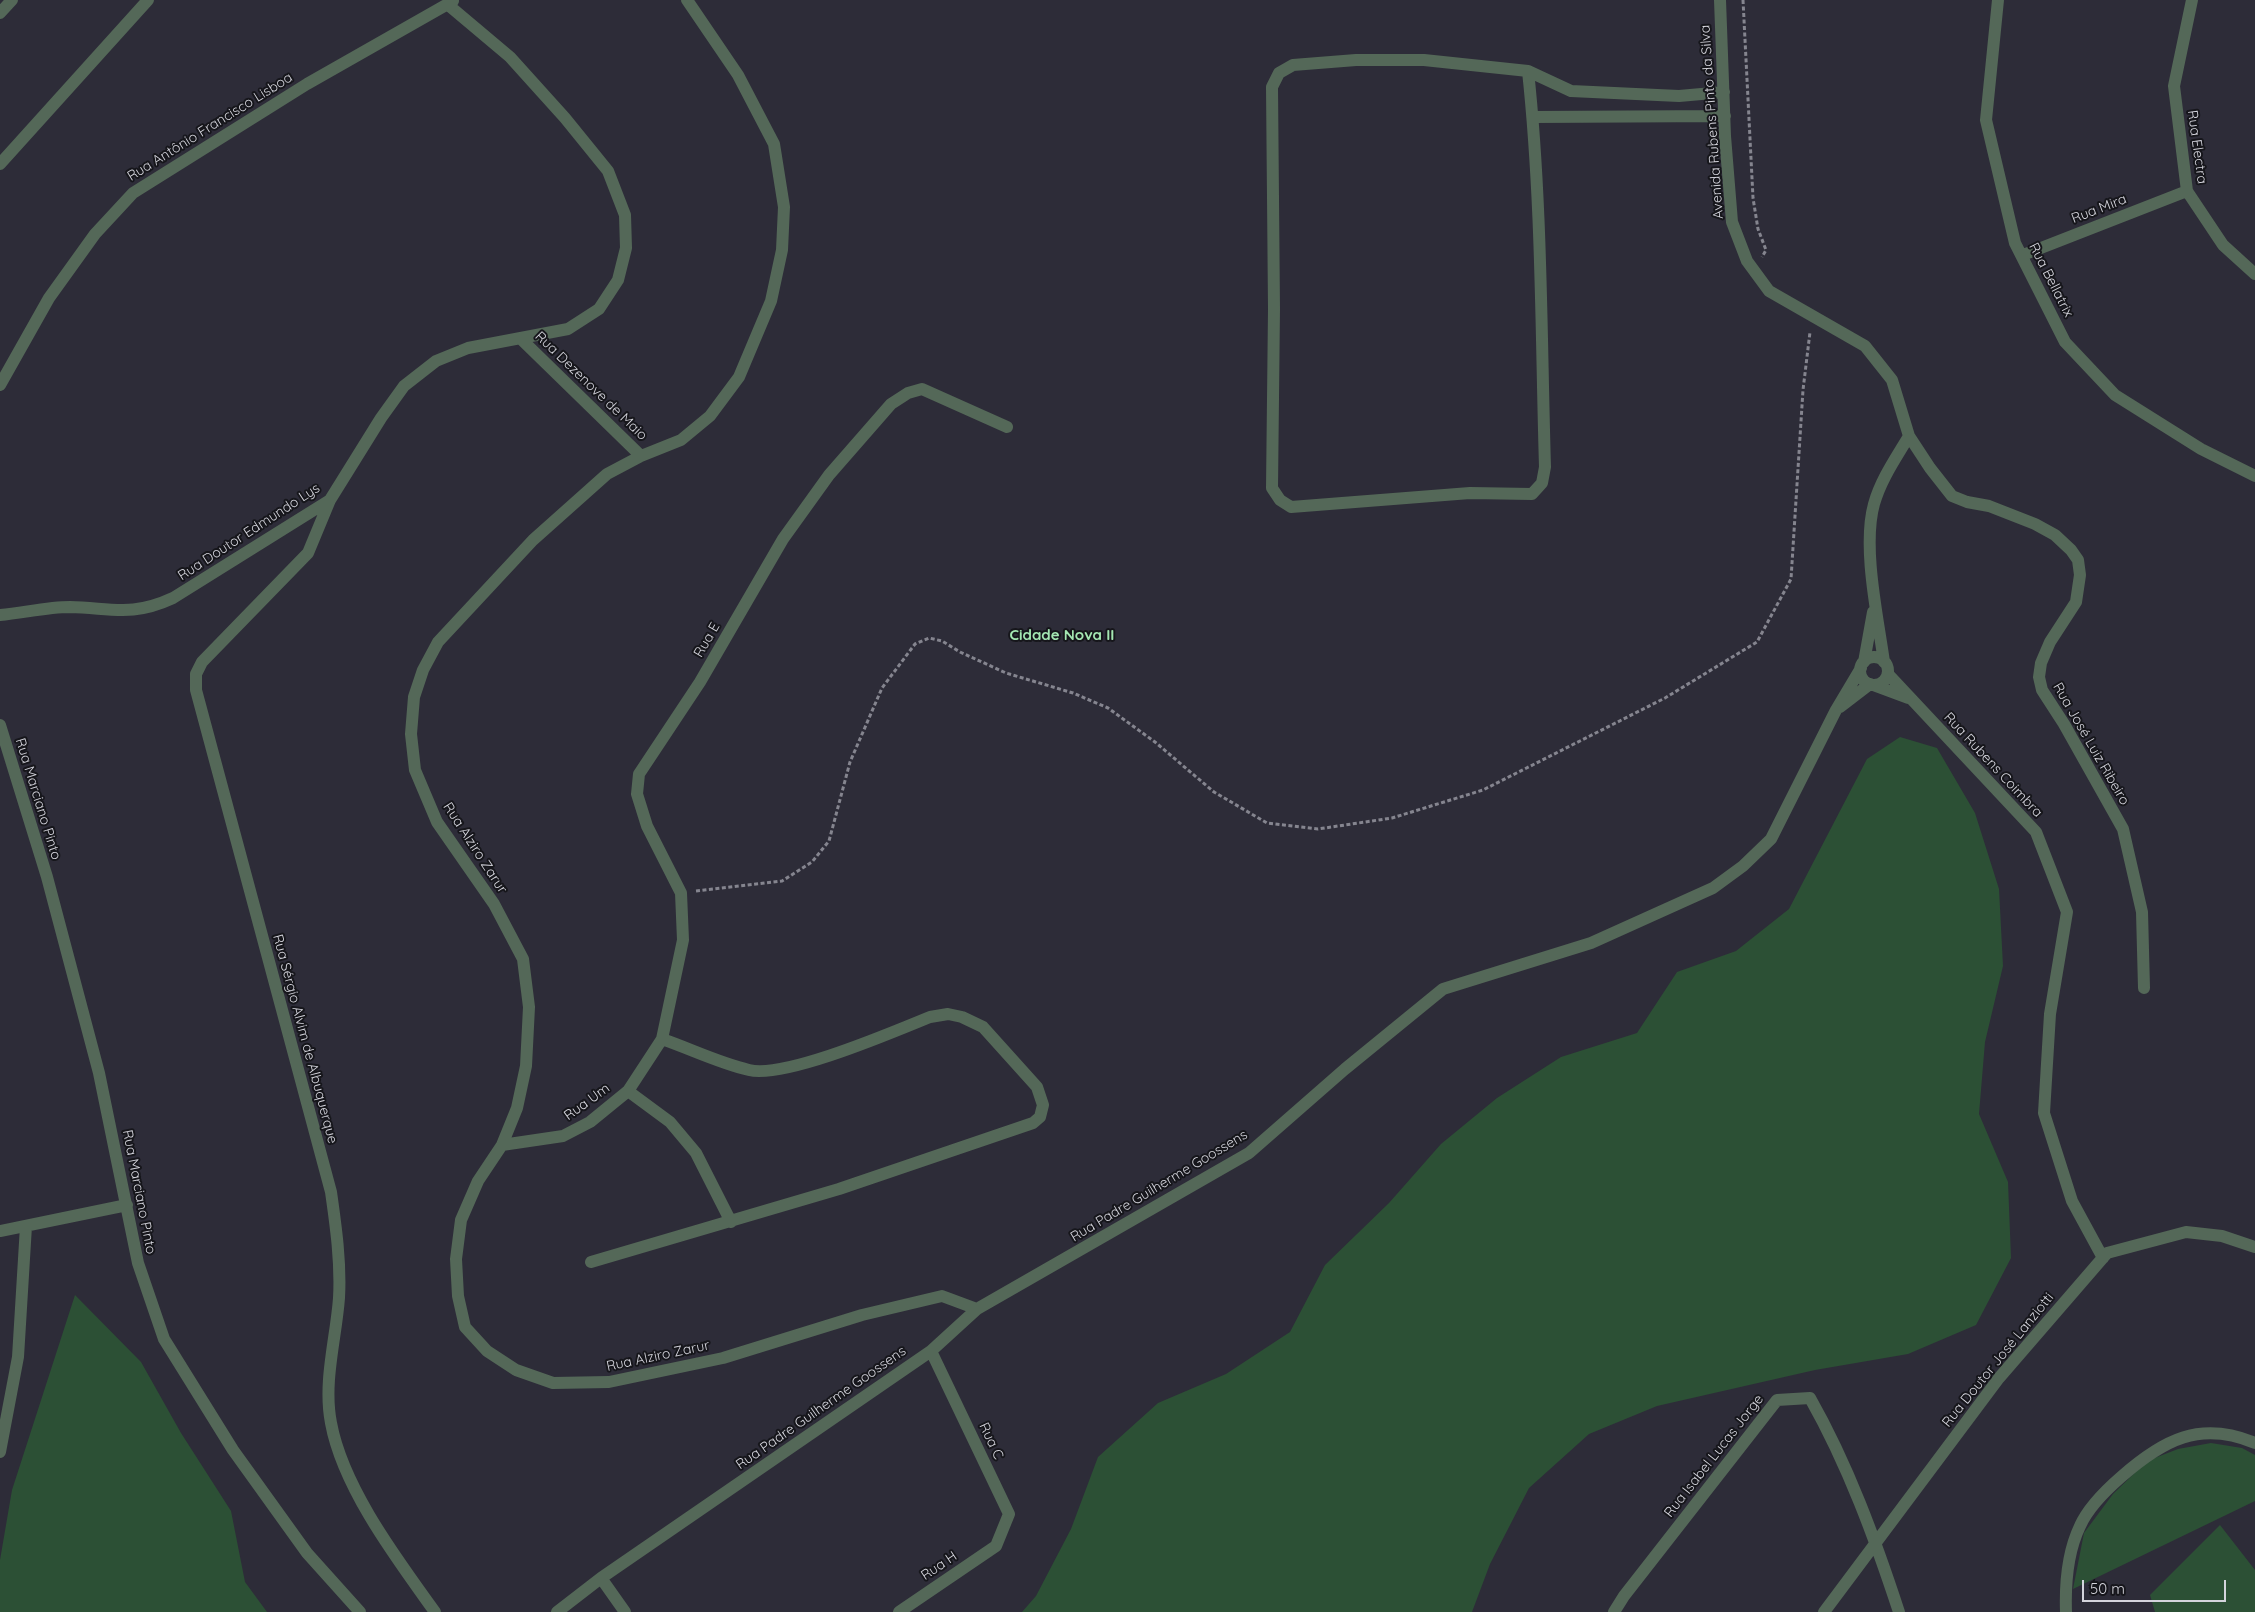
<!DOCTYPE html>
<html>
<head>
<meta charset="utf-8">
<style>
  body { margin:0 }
  #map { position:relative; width:2255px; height:1612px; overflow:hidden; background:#2d2c38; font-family:Quicksand,sans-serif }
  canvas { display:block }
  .scale { position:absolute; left:2082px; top:1580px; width:144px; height:22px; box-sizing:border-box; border:2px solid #d4d4dc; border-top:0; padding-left:6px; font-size:15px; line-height:18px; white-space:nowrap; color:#d4d4dc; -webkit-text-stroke:4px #16161b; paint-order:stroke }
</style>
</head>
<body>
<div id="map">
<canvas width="2255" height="1612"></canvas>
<div class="scale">50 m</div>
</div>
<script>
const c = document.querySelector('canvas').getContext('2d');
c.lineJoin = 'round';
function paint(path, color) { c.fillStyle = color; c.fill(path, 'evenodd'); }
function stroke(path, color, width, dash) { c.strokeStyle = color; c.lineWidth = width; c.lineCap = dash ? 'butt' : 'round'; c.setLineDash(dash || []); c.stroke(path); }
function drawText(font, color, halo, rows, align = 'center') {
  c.font = font + ' Quicksand,sans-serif'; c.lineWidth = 4; c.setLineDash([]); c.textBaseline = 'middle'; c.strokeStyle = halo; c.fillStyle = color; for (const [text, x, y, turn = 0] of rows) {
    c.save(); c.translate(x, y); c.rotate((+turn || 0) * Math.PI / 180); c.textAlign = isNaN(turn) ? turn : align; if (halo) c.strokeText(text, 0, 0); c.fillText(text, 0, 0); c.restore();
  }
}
const green = new Path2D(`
  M1900 737 1937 748 1975 813 1999 889 2003 966 1985 1042 1979 1114 2008 1182 2011 1258 1976 1325 1908 1354 1815 1370 1657 1406 1589 1434 1529 1488 1490 1564 1472 1612H1022L1036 1596 1071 1529 1098 1457 1158 1403 1226 1374 1290 1332 1325 1265 1389 1203 1441 1144 1497 1098 1561 1057 1637 1033 1677 972 1736 951 1789 909 1867 759Z
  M75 1295 141 1362 181 1433 231 1511 245 1582 267 1612H0V1560L12 1490Z
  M2211 1443 2242 1448 2255 1455V1501L2073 1589 2084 1533 2113 1494 2147 1461 2178 1449Z
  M2220 1525 2255 1570V1612H2155L2150 1595Z`);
const path = new Path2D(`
  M1743 0 1753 198 1758 229 1766 250 1762 257
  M696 891 782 881 812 862 829 841 850 762 882 688 915 644 929 638 942 641 960 652 1006 673 1073 693 1108 708 1155 742 1214 792 1267 823 1318 829 1392 818 1483 790 1665 698 1757 642 1791 579 1803 390 1810 332`);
const minor = new Path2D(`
  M687 0 738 75 774 144 784 207 782 250 771 301 739 377 710 416 681 440 641 456 607 474 533 540 438 642 423 670 414 697 411 734 415 770 437 822 494 904 523 959 529 1007 526 1066 517 1108 502 1145 478 1181 461 1220 456 1259 458 1296 465 1327 487 1351 516 1370 553 1383 609 1382 723 1358 862 1315 942 1296 977 1309
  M1720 0 1725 136 1732 222 1747 261 1769 291 1865 346 1892 380 1909 436 1930 468 1952 496 1967 502 1989 506 2035 524 2055 535 2071 550 2078 560 2080 575 2076 602 2050 642 2041 663 2039 677 2042 690 2064 724 2123 829 2142 912 2144 988
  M1998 0 1986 120 2015 243 2065 342 2115 395 2201 449 2255 476
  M2192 0 2174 86 2187 191 2223 245 2255 274
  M0 13 12 0
  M1528 71C1542 202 1541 335 1545 467L1542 483 1532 494 1470 493 1291 507 1280 500 1272 488 1274 309 1272 87 1279 73 1293 65 1356 60H1424L1528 71 1571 91 1679 96 1724 92
  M1533 117 1725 116
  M0 164 148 0
  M2023 255 2187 191
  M520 338 641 456
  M0 385 49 298 95 234 133 193 307 84 453 1
  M330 500 308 553 202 662 196 674V690L331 1192C336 1227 341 1263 339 1298 336 1339 323 1382 331 1423 343 1488 397 1559 435 1612
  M0 615C23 613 47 607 70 607 112 608 132 617 173 598L330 500 381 418 404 386 436 361 468 348 568 329 599 309 618 280 626 248 625 215 608 171 565 118 510 57 447 4
  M1860 671a14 14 0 1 1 28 0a14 14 0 1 1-28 0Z
  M1864 662 1873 612
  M1884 662C1878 618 1862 547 1874 504 1881 479 1896 458 1909 436
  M1888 674 2036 832 2067 912 2050 1014 2044 1113 2072 1201 2103 1258
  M1873 685 1908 698
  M1840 707 1870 684
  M0 725 47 877 99 1073 138 1263 164 1339 233 1450 307 1553 360 1612
  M628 1091 670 1122 696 1153 731 1222
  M502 1145 563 1136 590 1122 628 1091 662 1039 683 940 681 893 647 826 637 794 639 774 700 682 783 539 829 475 891 404 908 393 922 389 1007 427
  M0 1231 127 1205
  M591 1262 839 1189 1033 1123 1040 1117 1043 1105 1037 1087 983 1027 962 1017 948 1014 930 1017C893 1032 784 1079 749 1070 719 1063 691 1049 662 1039
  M0 1452 18 1357 26 1226
  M601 1578 625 1612
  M557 1612 601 1578 931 1351 977 1309 1249 1153 1345 1069 1443 989 1591 943 1713 888 1743 866 1771 839 1836 710 1861 668
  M899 1612 996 1546 1009 1514 931 1351
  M1614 1612 1624 1596 1777 1400 1810 1398C1848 1465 1875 1539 1899 1612
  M1824 1612 1999 1378 2107 1253 2186 1232 2222 1236 2255 1247
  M2066 1612C2065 1583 2067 1553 2080 1526 2088 1508 2106 1490 2121 1477 2163 1440 2200 1420 2255 1443`);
const streetNames = [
  ["Avenida Rubens Pinto da Silva",1712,122,-94],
  ["Rua Antônio Francisco Lisboa",210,127,-32],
  ["Rua Electra",2197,147,82],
  ["Rua Mira",2099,209,-21],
  ["Rua Bellatrix",2051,280,63],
  ["Rua Dezenove de Maio",591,386,44],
  ["Rua Doutor Edmundo Lys",249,532,-33],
  ["Rua E",707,640,-60],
  ["Rua José Luiz Ribeiro",2091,744,60],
  ["Rua Rubens Coimbra",1993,765,47],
  ["Rua Marciano Pinto",38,799,73],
  ["Rua Alziro Zarur",475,848,57],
  ["Rua Sérgio Alvim de Albuquerque",305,1039,75],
  ["Rua Um",587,1102,-36],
  ["Rua Padre Guilherme Goossens",1159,1186,-31],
  ["Rua Marciano Pinto",139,1192,79],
  ["Rua Alziro Zarur",658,1356,-12],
  ["Rua Doutor José Lanziotti",1998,1360,-51],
  ["Rua Padre Guilherme Goossens",821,1408,-35],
  ["Rua C",991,1441,65],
  ["Rua Isabel Lucas Jorge",1714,1456,-52],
  ["Rua H",939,1566,-34]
];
const neighbourhoodNames = [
  ["Cidade Nova II",1062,635]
];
paint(green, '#2c5035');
stroke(path, '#85858f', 3, [4, 2.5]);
stroke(minor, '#546858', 12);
drawText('14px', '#d4d4dc', '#16161b', streetNames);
drawText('bold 15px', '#a4e7b2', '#16161b', neighbourhoodNames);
</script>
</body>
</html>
